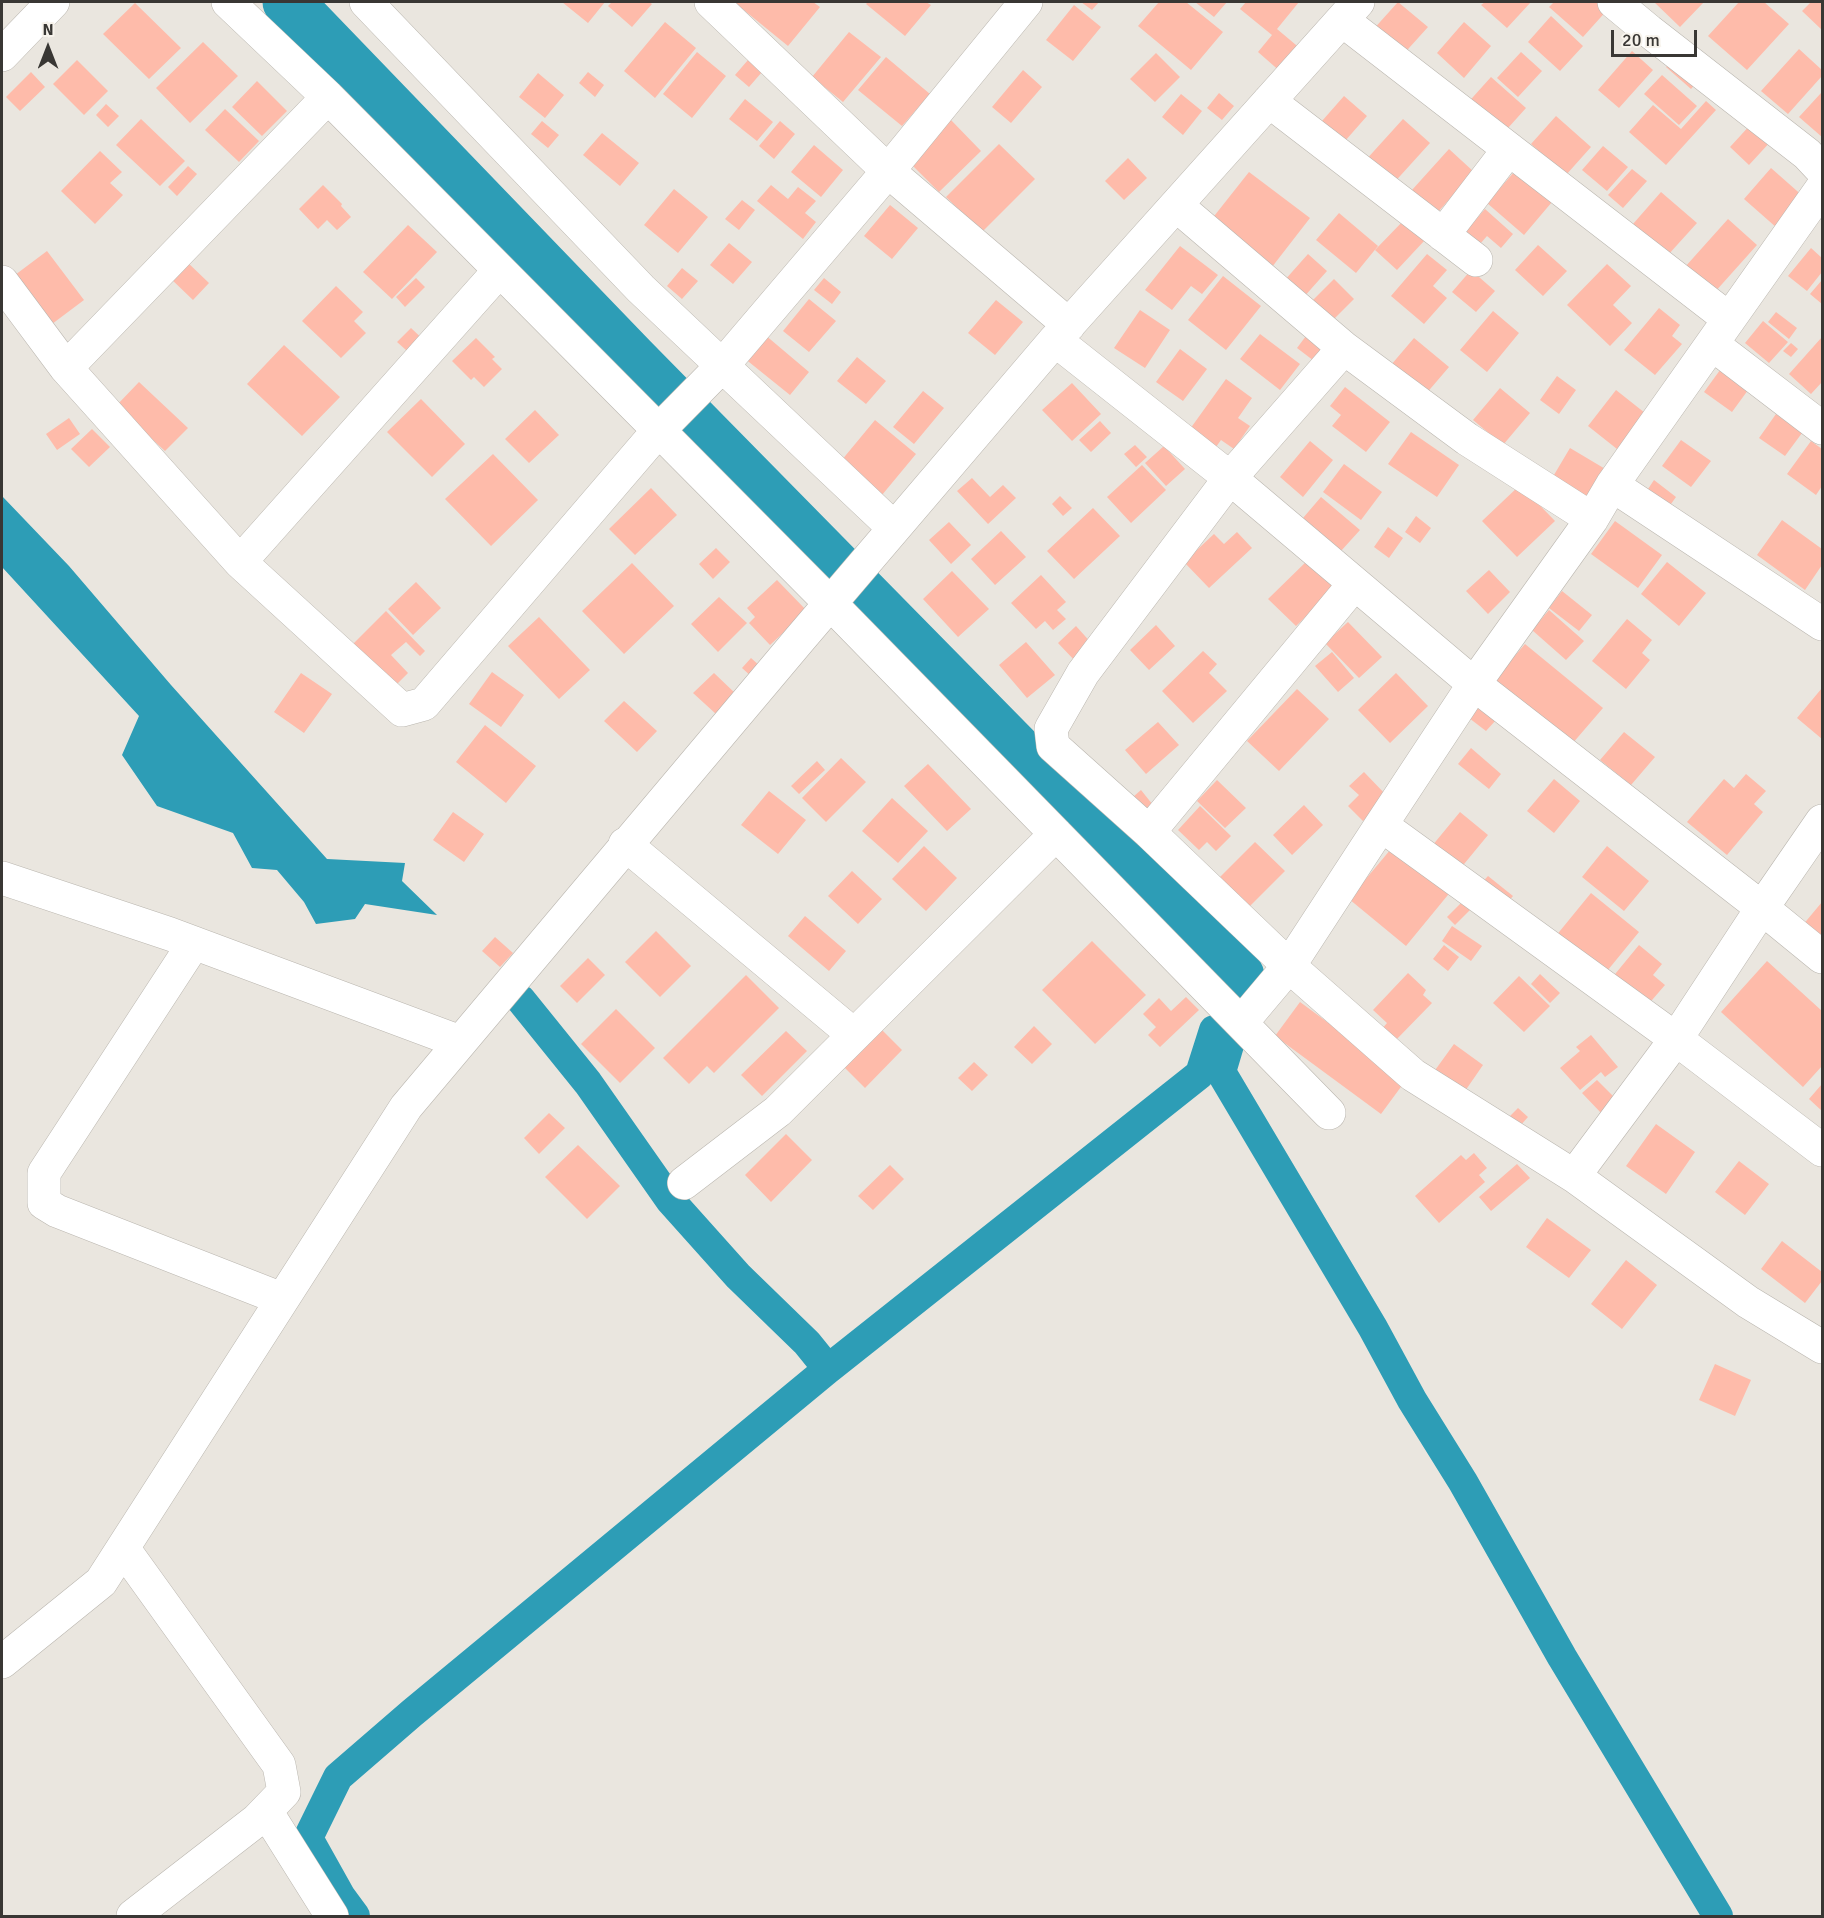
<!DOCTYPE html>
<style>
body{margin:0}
#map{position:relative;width:1824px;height:1918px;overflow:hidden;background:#eae6df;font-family:Signika,sans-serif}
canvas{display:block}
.frame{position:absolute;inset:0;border:3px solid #393734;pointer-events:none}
.north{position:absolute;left:18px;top:18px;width:60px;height:60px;-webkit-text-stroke:4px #f7f3ec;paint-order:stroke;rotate:0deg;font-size:16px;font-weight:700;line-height:24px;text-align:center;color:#393734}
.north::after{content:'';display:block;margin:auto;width:21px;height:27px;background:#393734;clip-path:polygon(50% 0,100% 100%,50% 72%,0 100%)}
.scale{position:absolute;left:1611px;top:30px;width:86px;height:27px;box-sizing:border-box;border:3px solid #393734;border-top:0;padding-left:8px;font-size:18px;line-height:21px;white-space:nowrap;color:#393734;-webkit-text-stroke:4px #f7f3ec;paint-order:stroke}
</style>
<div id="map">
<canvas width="1824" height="1918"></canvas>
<div class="frame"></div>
<div class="north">N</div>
<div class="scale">20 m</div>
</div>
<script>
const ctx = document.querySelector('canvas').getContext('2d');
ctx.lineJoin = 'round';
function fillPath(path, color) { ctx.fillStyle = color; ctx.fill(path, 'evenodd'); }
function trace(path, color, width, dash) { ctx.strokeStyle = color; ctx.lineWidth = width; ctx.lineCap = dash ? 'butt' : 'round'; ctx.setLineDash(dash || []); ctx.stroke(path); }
fillPath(new Path2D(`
 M2,496L69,566L171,685L327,859L405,863L402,881L437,915L365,904L355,919L316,924L304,902L277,870L252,868L233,833L157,806L122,755L139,716L2,567Z`), '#2d9db6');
trace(new Path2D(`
 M521,1000L588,1083L670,1200L738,1276L807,1343L828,1369L1200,1074L1214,1030L1229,1045L1221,1072L1373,1328L1412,1400L1463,1482L1562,1657L1718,1916
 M355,1916L341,1897L308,1838L338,1777L412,1713L828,1369`), '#2d9db6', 30);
trace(new Path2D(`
 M288,2L632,359L1239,976`), '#2d9db6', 51);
fillPath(new Path2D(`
 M562,2H605L588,23Z
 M612,2H649L652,4L632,27L608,6Z
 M734,2H813L820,7L788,46Z
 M868,2H926L931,5L905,36L866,4Z
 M1081,2H1099L1092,10Z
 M1159,2H1186L1223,32L1191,70L1138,26Z
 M1195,2H1227L1214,17Z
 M1246,2H1299L1277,29L1302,50L1282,73L1258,52L1272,35L1240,9Z
 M1398,2L1428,27L1400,58L1371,32Z
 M1485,2H1531L1507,28L1481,5Z
 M1554,2H1602L1609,8L1583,37L1549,7Z
 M1654,2H1704L1680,27Z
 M1739,2H1764L1789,24L1747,70L1708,36Z
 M1811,2H1822V30L1802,11Z
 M135,3L181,48L149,79L103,34Z
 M1074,5L1101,27L1073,61L1046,40Z
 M1551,16L1583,46L1560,71L1528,42Z
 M665,22L696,48L655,98L624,71Z
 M1464,22L1491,46L1464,78L1437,53Z
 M849,32L881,57L843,102L812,77Z
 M203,42L238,76L190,123L156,88Z
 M1799,49L1822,70V76L1788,114L1761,91Z
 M1632,51L1653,70L1619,108L1598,90Z
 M697,52L726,76L692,118L663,94Z
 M1521,52L1542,71L1518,97L1497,78Z
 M1156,53L1180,77L1155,102L1130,79Z
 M886,57L930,94L902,126L858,90Z
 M1674,59L1699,80L1691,89L1666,67Z
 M77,60L108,91L84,115L53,84Z
 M748,60L762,72L749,87L735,75Z
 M1023,70L1042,87L1011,123L992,107Z
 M31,72L45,87L20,111L6,97Z
 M588,72L604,85L595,97L579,83Z
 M538,73L564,95L545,118L519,97Z
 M1662,75L1697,106L1679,125L1644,94Z
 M1491,77L1526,108L1499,138L1464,107Z
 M257,81L287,111L262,136L232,107Z
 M1219,93L1234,106L1222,120L1207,108Z
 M1821,93L1822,94V137L1799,117Z
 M1181,94L1202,111L1183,135L1162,117Z
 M1344,96L1367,116L1345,141L1322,121Z
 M745,99L773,122L757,141L729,119Z
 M1706,101L1716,110L1666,165L1629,132L1653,105L1681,129Z
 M106,104L119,116L108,127L96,115Z
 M225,109L259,141L239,162L205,130Z
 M1556,116L1591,147L1566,175L1531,144Z
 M141,119L185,161L160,186L116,145Z
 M1403,119L1430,143L1391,186L1364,162Z
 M951,120L981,151L939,192L908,161Z
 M542,121L559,135L548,148L531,134Z
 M780,121L795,134L774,159L759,146Z
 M1752,123L1772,140L1749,165L1730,147Z
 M602,133L639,163L620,186L583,155Z
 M999,144L1035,179L982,232L946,197Z
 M814,145L843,170L821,197L791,172Z
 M1603,146L1628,167L1607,191L1582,170Z
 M1449,149L1474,172L1437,213L1412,190Z
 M100,151L122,172L110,183L123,195L95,224L61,191Z
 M1128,158L1147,178L1124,200L1105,181Z
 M188,166L197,174L177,196L168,187Z
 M1771,168L1805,198L1777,228L1744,199Z
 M1632,169L1647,181L1623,208L1608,195Z
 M1515,171L1552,202L1524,235L1487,203Z
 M1249,172L1310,218L1272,267L1211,220Z
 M323,185L342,204L341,206L351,217L337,230L327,220L318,229L299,209Z
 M771,185L788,199L798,187L816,201L805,213L816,222L803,239L757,201Z
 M674,189L708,217L678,253L644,225Z
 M1661,192L1697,223L1668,255L1633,224Z
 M742,200L755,210L739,230L725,219Z
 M890,205L918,228L892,259L864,236Z
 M1485,209L1513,234L1501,248L1487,236L1480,244L1466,231Z
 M1339,213L1378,246L1356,273L1316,240Z
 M1728,219L1757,245L1714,293L1685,267Z
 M1404,220L1425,240L1397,270L1375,250Z
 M408,225L437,252L392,299L363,272Z
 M729,243L752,262L733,284L710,265Z
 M1538,245L1567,271L1543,296L1515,270Z
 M1180,246L1218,275L1202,294L1191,286L1172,310L1145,290Z
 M1811,248L1822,258V272L1807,291L1788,276Z
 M47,251L84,300L52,324L15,275Z
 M1308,254L1327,271L1303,298L1284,281Z
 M1427,254L1447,270L1433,286L1447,298L1424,324L1391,296Z
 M185,260L209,283L193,300L169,277Z
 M1607,264L1631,286L1613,305L1632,323L1610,346L1567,305Z
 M682,268L698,281L682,299L667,286Z
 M1471,270L1495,291L1476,312L1452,292Z
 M1223,276L1261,306L1226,350L1188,320Z
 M416,278L425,287L405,307L396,297Z
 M824,278L841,292L832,304L814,290Z
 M1334,279L1354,299L1331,322L1311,302Z
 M1822,280V304L1810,294Z
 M336,286L363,312L354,321L366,333L341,358L302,321Z
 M809,299L836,321L809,352L783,331Z
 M996,300L1023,322L995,355L968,333Z
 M1659,308L1680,325L1672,336L1682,344L1655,375L1624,350Z
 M1140,310L1170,330L1145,368L1114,348Z
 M1493,311L1519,333L1487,372L1460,350Z
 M1776,312L1797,328L1789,339L1768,322Z
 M1763,321L1788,342L1769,363L1745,343Z
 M411,328L428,344L415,358L397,342Z
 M1309,332L1330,348L1318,364L1297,348Z
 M764,334L809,372L790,395L744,358Z
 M1260,334L1300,364L1280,390L1240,359Z
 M1822,337V382L1811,394L1789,374Z
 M476,338L495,357L492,359L502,369L484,387L474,377L471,380L452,361Z
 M1414,338L1449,367L1425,395L1391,365Z
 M1791,343L1798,349L1791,357L1783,351Z
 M284,345L340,397L302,436L247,384Z
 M1180,349L1207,369L1183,401L1156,382Z
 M857,357L886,381L866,404L837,381Z
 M1723,366L1751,386L1732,412L1704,392Z
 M1557,376L1576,390L1559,414L1540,400Z
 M1226,379L1252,398L1238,418L1250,426L1234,449L1221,440L1216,447L1190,429Z
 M139,382L188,428L165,451L116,406Z
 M1072,383L1101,414L1072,441L1042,410Z
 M1345,387L1390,422L1366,452L1332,426L1341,415L1330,406Z
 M1500,388L1530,413L1503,445L1473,420Z
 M1616,390L1645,413L1617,449L1588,426Z
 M923,391L944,408L914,444L893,427Z
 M421,399L465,444L432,477L387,432Z
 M535,410L559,435L529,463L505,439Z
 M1776,414L1802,433L1785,456L1759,438Z
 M69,418L80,434L57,450L46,434Z
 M875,420L916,454L882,495L841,461Z
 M1100,421L1111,433L1091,452L1079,440Z
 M92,429L110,447L89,467L71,449Z
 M1411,432L1459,465L1437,497L1388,464Z
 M1681,440L1711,461L1691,487L1662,466Z
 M1310,441L1333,460L1303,497L1280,477Z
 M1811,441L1822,449V486L1816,495L1787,474Z
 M1135,445L1147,457L1136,467L1124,454Z
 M1164,446L1185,469L1166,486L1145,463Z
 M1570,448L1607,470L1586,507L1548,485Z
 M493,454L538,500L491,546L445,499Z
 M1344,464L1382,492L1361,520L1323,492Z
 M1142,465L1166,490L1131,523L1107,497Z
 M972,478L990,497L1003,485L1016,498L988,524L957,491Z
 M1654,480L1676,497L1666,511L1644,495Z
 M1520,485L1555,521L1517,557L1482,521Z
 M651,488L677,515L635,555L609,529Z
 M1060,496L1072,508L1063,516L1052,504Z
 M1321,497L1360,530L1341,551L1303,518Z
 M1093,508L1120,536L1074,579L1047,551Z
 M1416,516L1431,528L1420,543L1405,532Z
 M1782,520L1822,549V565L1805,590L1757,555Z
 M1615,521L1662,555L1638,588L1591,554Z
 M949,522L971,545L951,564L929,540Z
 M1388,527L1403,538L1389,558L1374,547Z
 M1001,531L1026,557L995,585L971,559Z
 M1237,532L1252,548L1209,588L1184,562L1214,534L1224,544Z
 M716,548L730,562L713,579L699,564Z
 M1311,557L1339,585L1296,626L1268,599Z
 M1667,562L1706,593L1679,626L1641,594Z
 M632,563L674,606L624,654L582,611Z
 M1489,570L1510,592L1488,614L1466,591Z
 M952,571L989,609L958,637L923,599Z
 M1041,575L1066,602L1057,610L1066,619L1053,630L1045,621L1036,629L1011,603Z
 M777,580L807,611L770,645L749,623L755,617L747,608Z
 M416,582L441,608L413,635L388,609Z
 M1562,591L1592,615L1579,631L1549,608Z
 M719,597L747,623L718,652L691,624Z
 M1549,610L1584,641L1566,660L1532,630Z
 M386,611L425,651L420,656L406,642L391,655L408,673L393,688L352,645Z
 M539,617L590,670L559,699L508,646Z
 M1627,619L1652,640L1642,653L1650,660L1626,689L1592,661Z
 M1348,622L1382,657L1359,678L1325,643Z
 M1156,625L1175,646L1149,670L1130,650Z
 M1076,626L1094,646L1077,663L1058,643Z
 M1026,642L1055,675L1027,698L999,665Z
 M1525,644L1603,708L1572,744L1494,680Z
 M1203,651L1217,664L1209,673L1227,691L1193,723L1162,691Z
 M1332,652L1354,678L1338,692L1315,666Z
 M751,658L761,667L752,677L742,668Z
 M492,672L524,695L501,727L469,704Z
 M301,673L332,694L304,733L274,712Z
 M714,673L736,694L716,714L693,693Z
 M1396,673L1428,706L1390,743L1358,710Z
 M1822,688V739L1797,718Z
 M1297,689L1329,719L1279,771L1247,741Z
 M624,701L657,731L637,752L604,721Z
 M1479,706L1496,720L1486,731L1469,718Z
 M1158,722L1179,745L1146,774L1125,750Z
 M485,725L536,766L506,803L456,762Z
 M1624,732L1655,757L1631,785L1600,760Z
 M1471,748L1501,774L1489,789L1458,764Z
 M841,758L866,782L826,822L802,798Z
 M817,761L825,770L799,794L791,786Z
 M928,764L971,809L947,831L904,786Z
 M1364,772L1388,797L1363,821L1348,806L1359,795L1349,786Z
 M1746,774L1766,791L1754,804L1763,812L1727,855L1687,822L1724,779L1734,788Z
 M1554,779L1580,801L1554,833L1527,811Z
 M1217,780L1246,808L1225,828L1197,801Z
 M1141,790L1153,805L1139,817L1126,803Z
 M769,791L806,820L778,854L741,825Z
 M892,798L928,831L898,863L862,831Z
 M1304,805L1323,825L1292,855L1273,835Z
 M1200,806L1231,836L1216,851L1207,842L1199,850L1178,830Z
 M453,812L484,834L464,862L433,840Z
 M1460,812L1488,835L1455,875L1427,852Z
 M1255,842L1285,871L1245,911L1215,882Z
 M1396,843L1452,890L1406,946L1349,899Z
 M924,846L957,878L926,911L892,879Z
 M1607,846L1649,881L1624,911L1582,877Z
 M852,871L882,899L858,924L828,896Z
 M1488,876L1513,896L1502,909L1477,888Z
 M1591,893L1639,932L1603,976L1555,937Z
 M1466,898L1474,906L1455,925L1447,917Z
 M1822,902V943L1802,926Z
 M805,916L846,951L829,971L788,936Z
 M1452,926L1482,946L1471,961L1442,941Z
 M656,931L691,966L660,997L625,962Z
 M495,937L513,953L500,967L482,951Z
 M1092,941L1146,995L1095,1044L1042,990Z
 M1444,945L1459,957L1448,971L1433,959Z
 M1639,945L1662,964L1653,975L1665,985L1646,1007L1611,979Z
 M588,958L605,975L577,1003L560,986Z
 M1767,961L1822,1011V1066L1803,1087L1721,1012Z
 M1408,973L1426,990L1423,995L1432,1003L1394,1042L1381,1030L1387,1023L1373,1010Z
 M1540,974L1560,993L1550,1003L1531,984Z
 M746,975L779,1008L714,1073L707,1066L689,1084L663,1058Z
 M1519,976L1550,1006L1524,1032L1493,1003Z
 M1186,997L1199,1010L1160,1047L1148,1035L1156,1027L1143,1014L1159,998L1171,1011Z
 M1300,1002L1406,1080L1381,1114L1275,1036Z
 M616,1009L655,1048L620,1083L581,1044Z
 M875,1023L902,1050L865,1088L838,1061Z
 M1034,1026L1052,1044L1032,1064L1014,1047Z
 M786,1031L807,1051L762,1096L741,1075Z
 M1591,1035L1618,1067L1605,1077L1601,1072L1580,1090L1560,1068L1580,1051L1576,1047Z
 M1454,1044L1483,1065L1463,1094L1433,1073Z
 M974,1062L988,1075L972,1091L958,1078Z
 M1597,1080L1617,1100L1602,1114L1582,1093Z
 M1822,1084V1111L1809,1099Z
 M1518,1108L1528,1117L1519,1127L1509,1117Z
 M549,1113L565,1128L539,1154L524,1138Z
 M1656,1124L1695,1152L1666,1194L1626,1166Z
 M786,1134L812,1160L771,1202L745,1175Z
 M578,1145L620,1186L587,1219L545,1177Z
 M1474,1153L1487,1168L1479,1175L1485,1182L1439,1223L1415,1196L1461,1155L1466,1160Z
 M1739,1161L1769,1184L1745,1215L1715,1192Z
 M1517,1164L1530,1178L1491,1211L1479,1197Z
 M890,1165L904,1179L873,1210L858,1196Z
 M1547,1218L1591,1250L1569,1278L1526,1247Z
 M1782,1241L1822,1272V1281L1805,1303L1761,1269Z
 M1626,1260L1657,1285L1622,1329L1591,1304Z
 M1715,1364L1751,1380L1735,1416L1699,1400Z`), '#febbaa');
const minor = new Path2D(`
 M228,2L328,97L830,603L1329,1113
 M366,2L641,289L894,528
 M711,2L888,171L1069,325
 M1614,2L1649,31L1807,154L1822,170
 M1342,20L1729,319
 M2,55L53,2
 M1269,101L1476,260
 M1176,205L1344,348
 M1443,235L1509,149
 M499,271L240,562L402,710L424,704L658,431L722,366L888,171L1026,2
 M2,282L66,368
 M1055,340L1230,478L1083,673L1051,729L1053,746L1149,832L1289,966L1381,825
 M1712,344L1822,428
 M1612,485L1822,624
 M1592,519L1467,439L1344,348L1230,478L1474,684L1762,908L1676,1039L1381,825L1474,684L1592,519L1612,485L1822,188
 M240,562L66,368L328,97
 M1822,821L1762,908L1822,957
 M1149,832L1351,588L1357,586
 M625,844L854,1035
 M2,878L170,934L460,1042
 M194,943L44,1173V1203L57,1211L282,1299
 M1241,1023L1289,966L1413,1075L1574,1176L1748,1302L1822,1347
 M1574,1176L1676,1039L1822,1150
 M684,1183L778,1111L1056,834
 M123,1548L279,1765L284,1792L257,1820L133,1916
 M2,1662L101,1582L406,1107L799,640L1055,340L1358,2
 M266,1811L332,1916`);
trace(minor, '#bab6af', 34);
trace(minor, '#fff', 33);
</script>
